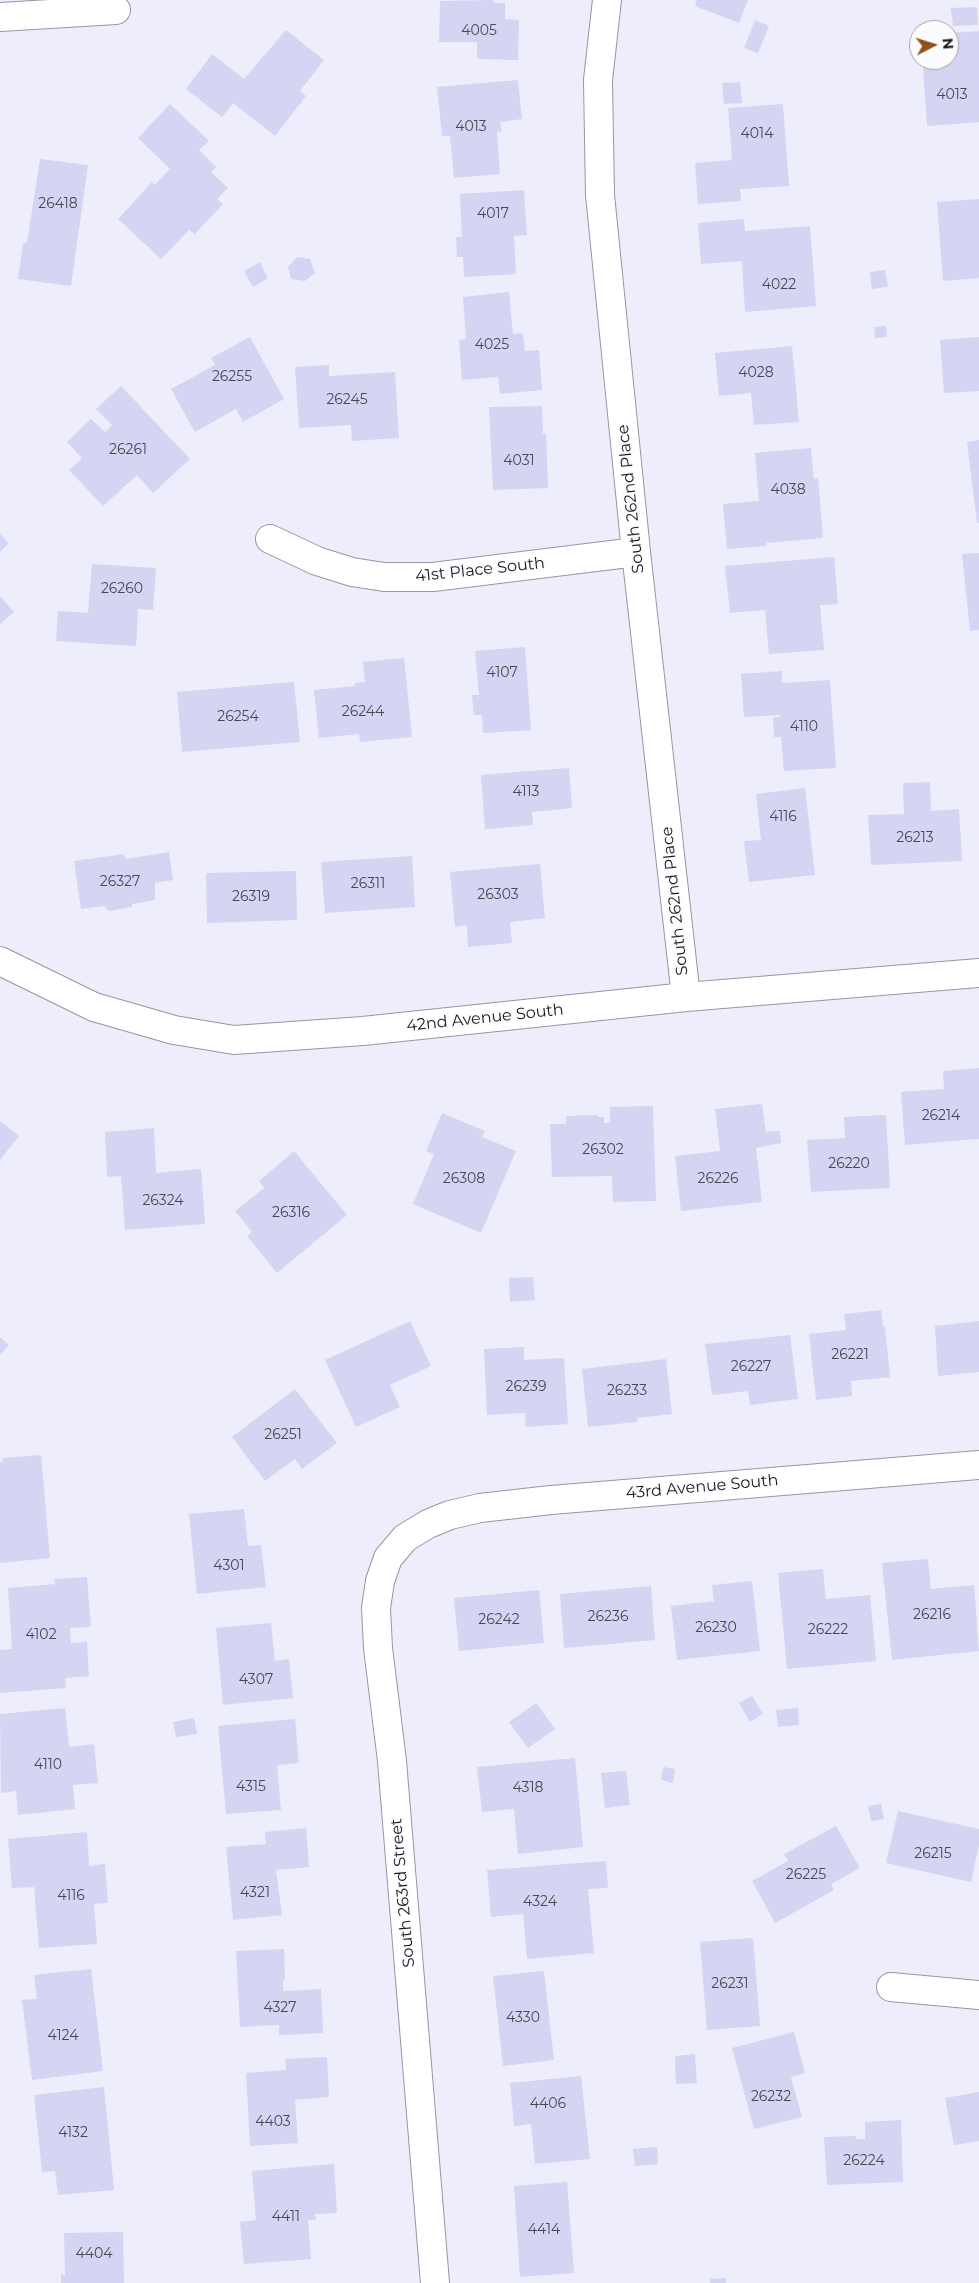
<!DOCTYPE html>
<style>
body{margin:0}
#map{position:relative;width:979px;height:2283px;overflow:hidden;background:#ededfc;font-family:Montserrat,sans-serif}
canvas{display:block}
.north{position:absolute;left:909px;top:20px;width:50px;height:50px;box-sizing:border-box;background:#fcfcff;border:1px solid #a1a1a5;border-radius:50%;rotate:85deg;font-size:14px;font-weight:700;line-height:20px;text-align:center;color:#19191e}
.north::after{content:'';display:block;margin:auto;width:18px;height:22px;background:#905118;clip-path:polygon(50% 0,100% 100%,50% 72%,0 100%)}
</style>
<div id="map">
<canvas width="979" height="2283"></canvas>
<div class="north">N</div>
</div>
<script>
const ctx = document.querySelector('canvas').getContext('2d');
ctx.lineJoin = 'round';
function fillPath(path, color) { ctx.fillStyle = color; ctx.fill(path, 'evenodd'); }
function trace(path, color, width, dash) { ctx.strokeStyle = color; ctx.lineWidth = width; ctx.lineCap = dash ? 'butt' : 'round'; ctx.setLineDash(dash || []); ctx.stroke(path); }
function drawText(font, color, halo, rows, align = 'center') {
  ctx.font = font + ' Montserrat,sans-serif'; ctx.lineWidth = 4.5; ctx.setLineDash([]); ctx.textBaseline = 'middle'; ctx.strokeStyle = halo; ctx.fillStyle = color; for (const [text, x, y, turn = 0] of rows) {
    ctx.save(); ctx.translate(x, y); ctx.rotate((+turn || 0) * Math.PI / 180); ctx.textAlign = isNaN(turn) ? turn : align; if (halo) ctx.strokeText(text, 0, 0); ctx.fillText(text, 0, 0); ctx.restore();
  }
}
fillPath(new Path2D(`
 M494,0V3H505V19L519,20L518,60L477,59V42H439L440,1Z
 M697,0H748L739,23L695,6Z
 M977,7L978,25L953,26L951,8Z
 M755,20L769,26L758,53L744,48Z
 M286,30L324,60L300,91L306,96L275,136L233,103L222,117L186,89L212,54L244,79Z
 M979,31V122L927,126L923,68L944,67V60H949V33Z
 M518,80L522,119L500,122L502,132H497L500,174L454,178L450,136H442L437,87Z
 M740,82L742,103L724,104L722,83Z
 M170,104L209,141L199,150L216,167L211,172L228,188L217,199L223,204L195,234L189,230L161,259L118,219L152,182L155,185L170,169L138,138Z
 M783,104L789,186L740,189L741,201L698,204L695,163L732,160L728,108Z
 M40,159L88,165L71,286L18,279L23,243H27Z
 M524,190L527,235L514,236L516,274L464,277L463,257H457L456,237H462L460,194Z
 M979,199V278L943,281L937,202Z
 M744,219L745,231L810,226L816,306L745,312L742,261L701,264L698,223Z
 M297,257L310,259L315,273L305,281L291,279L288,267Z
 M260,262L268,278L253,287L244,271Z
 M885,270L888,287L872,289L870,272Z
 M509,292L513,334L523,333L525,351L539,350L542,390L500,394L498,377L462,380L459,340L466,339L463,297Z
 M886,326L887,337L875,338L874,327Z
 M250,337L284,399L243,422L236,409L195,432L171,389L215,365L211,358Z
 M979,337V391L944,393L940,340Z
 M792,346L799,422L754,425L751,393L719,396L715,353Z
 M329,365V376L395,372L399,438L352,441L351,425L299,428L295,367Z
 M121,386L190,459L153,493L137,475L103,506L69,470L82,458L67,442L91,419L105,432L112,425L96,409Z
 M542,406L543,434L546,433L548,488L493,490L489,407Z
 M979,440V523H977L967,442Z
 M811,448L814,479L818,478L823,538L766,543L767,546L727,549L723,504L759,501L755,453Z
 M0,534L9,543L0,552Z
 M979,553V630L970,631L962,554Z
 M834,557L838,604L820,605L824,650L769,654L765,610L730,613L725,566Z
 M92,564L156,568L153,610L138,609L136,646L56,641L58,611L88,613Z
 M0,596L14,612L0,624Z
 M525,647L531,730L483,733L482,715H474L472,695H479L475,651Z
 M404,658L412,737L360,742L359,734L319,738L314,690L355,686V683L365,682L363,662Z
 M782,671V683L830,680L836,768L784,771L781,737H774L773,718L780,717V715L744,717L741,674Z
 M294,682L300,742L182,752L177,692Z
 M569,768L572,808L532,812L533,825L485,829L481,775Z
 M930,782L931,811L959,809L962,861L871,865L868,815L904,814L903,783Z
 M805,788L815,875L749,882L744,841L761,840L756,794Z
 M169,852L173,880L155,883V900L132,904V907L109,911L104,906L81,909L74,861L124,854L126,859Z
 M412,856L415,907L325,913L321,862Z
 M540,864L545,918L510,922L512,943L468,947L467,925L455,927L450,872Z
 M296,871L297,920L207,923L206,873Z
 M979,1068V1139L905,1145L901,1092L944,1089L943,1071Z
 M762,1104L766,1132L780,1131L781,1143L756,1148L762,1202L681,1211L675,1156L720,1151L715,1109Z
 M653,1106L656,1201L613,1202L612,1176L552,1177L550,1124H566V1116L597,1115L598,1117H604V1123H610V1107Z
 M442,1113L485,1131L482,1137L516,1151L481,1233L413,1204L434,1154L426,1151Z
 M886,1115L890,1188L811,1192L807,1140L845,1138L844,1117Z
 M0,1121L19,1136L0,1160Z
 M154,1128L156,1173L201,1169L205,1224L125,1230L121,1176L107,1177L105,1132Z
 M294,1151L347,1215L277,1273L247,1236L252,1232L235,1211L264,1188L259,1181Z
 M533,1277L535,1300L510,1302L509,1278Z
 M881,1310L883,1327H885L890,1377L851,1381L852,1396L816,1400L809,1334L846,1330L844,1314Z
 M410,1321L431,1366L390,1385L400,1407L356,1427L325,1360Z
 M979,1321V1372L938,1376L935,1326Z
 M790,1335L798,1399L750,1405L748,1391L712,1395L705,1344Z
 M0,1337L9,1345L0,1355Z
 M524,1347V1360L564,1358L568,1424L526,1427L525,1413L487,1415L484,1349Z
 M666,1359L672,1414L637,1418V1422L588,1427L582,1369Z
 M295,1389L337,1443L302,1469L295,1459L265,1481L232,1437Z
 M41,1455L50,1558L0,1563V1462H3V1458Z
 M244,1509L248,1546L261,1545L266,1587L197,1594L189,1514Z
 M928,1559L931,1589L974,1585L979,1651L892,1660L882,1563Z
 M823,1569L826,1599L870,1595L876,1661L787,1669L778,1573Z
 M87,1577L91,1627L70,1628L71,1643L87,1642L89,1676L65,1678L66,1688L0,1693V1650L12,1649L8,1588L55,1584L54,1579Z
 M752,1581L760,1651L677,1660L671,1606L714,1601L712,1585Z
 M651,1586L655,1640L564,1648L560,1594Z
 M539,1590L544,1643L459,1651L454,1598Z
 M271,1623L275,1661L289,1659L293,1698L223,1705L216,1628Z
 M752,1696L763,1714L750,1722L739,1703Z
 M536,1703L555,1729L528,1748L509,1722Z
 M65,1708L69,1747L94,1744L98,1783L73,1785L75,1809L18,1815L16,1791L1,1793L0,1714Z
 M798,1708L799,1725L778,1727L776,1710Z
 M194,1718L197,1734L176,1737L173,1722Z
 M295,1719L299,1763L277,1765L281,1810L226,1814L218,1726Z
 M575,1758L583,1847L518,1854L514,1809L482,1812L477,1767Z
 M663,1767L675,1769L673,1783L661,1780Z
 M626,1771L630,1805L605,1808L601,1773Z
 M881,1804L884,1819L871,1821L868,1806Z
 M898,1811L979,1829V1845L971,1882L886,1863Z
 M836,1826L860,1868L831,1884L834,1890L775,1923L752,1881L788,1861L784,1854Z
 M306,1828L309,1867L276,1870L282,1915L233,1920L226,1847L266,1844L265,1832Z
 M87,1832L89,1866L105,1864L108,1903L94,1904L97,1944L39,1948L34,1887L12,1888L8,1839Z
 M606,1861L608,1888L588,1889L594,1953L527,1959L523,1914L491,1917L487,1870Z
 M753,1938L760,2026L707,2030L700,1942Z
 M284,1949L285,1979L283,1980V1991L321,1989L323,2033L279,2035V2025L240,2027L236,1951Z
 M91,1969L103,2071L32,2080L22,2000L37,1999L34,1975Z
 M544,1971L554,2060L503,2066L493,1976Z
 M794,2032L805,2073L791,2077L802,2117L754,2129L732,2048Z
 M695,2054L697,2083L676,2084L675,2056Z
 M327,2057L329,2097L295,2100L298,2143L250,2146L246,2073L286,2070L285,2059Z
 M581,2076L590,2159L535,2164L531,2124L514,2126L510,2083Z
 M104,2087L114,2190L58,2195L55,2171L42,2172L34,2095Z
 M979,2092V2141L954,2145L945,2098Z
 M901,2120L903,2182L827,2185L824,2137L856,2136V2139H865V2122Z
 M657,2147L658,2164L635,2166L633,2149Z
 M334,2164L337,2213L315,2214L316,2220H308L311,2259L244,2264L240,2222L256,2220L252,2171Z
 M567,2182L574,2273L520,2277L514,2186Z
 M123,2232L124,2283H61V2274L65,2275L64,2233Z
 M726,2278V2283H710V2279Z`), '#d5d4f3');
const street = new Path2D(`
 M607,0L598,80L600,195L636,552L686,997
 M0,17L116,10
 M270,539L317,561L352,572L384,577H433L636,552
 M0,961L94,1007L174,1030L234,1040L363,1031L686,997L979,973
 M891,1987L979,1995
 M435,2283L392,1761L378,1648L376,1608L380,1581L388,1558L405,1538L428,1524L450,1515L480,1508L551,1500L979,1465`);
trace(street, '#9696a4', 30);
trace(street, '#fff', 28);
drawText('14px', '#484853', null, [
 ["4005",479,31],
 ["4013",952,95],
 ["4013",471,127],
 ["4014",757,134],
 ["26418",58,204],
 ["4017",493,214],
 ["4022",779,285],
 ["4025",492,345],
 ["4028",756,373],
 ["26255",232,377],
 ["26245",347,400],
 ["26261",128,450],
 ["4031",519,461],
 ["4038",788,490],
 ["26260",122,589],
 ["4107",502,673],
 ["26244",363,712],
 ["26254",238,717],
 ["4110",804,727],
 ["4113",526,792],
 ["4116",783,817],
 ["26213",915,838],
 ["26327",120,882],
 ["26311",368,884],
 ["26303",498,895],
 ["26319",251,897],
 ["26214",941,1116],
 ["26302",603,1150],
 ["26220",849,1164],
 ["26308",464,1179],
 ["26226",718,1179],
 ["26324",163,1201],
 ["26316",291,1213],
 ["26221",850,1355],
 ["26227",751,1367],
 ["26239",526,1387],
 ["26233",627,1391],
 ["26251",283,1435],
 ["4301",229,1566],
 ["26216",932,1615],
 ["26236",608,1617],
 ["26242",499,1620],
 ["26230",716,1628],
 ["26222",828,1630],
 ["4102",41,1635],
 ["4307",256,1680],
 ["4110",48,1765],
 ["4315",251,1787],
 ["4318",528,1788],
 ["26215",933,1854],
 ["26225",806,1875],
 ["4321",255,1893],
 ["4116",71,1896],
 ["4324",540,1902],
 ["26231",730,1984],
 ["4327",280,2008],
 ["4330",523,2018],
 ["4124",63,2036],
 ["26232",771,2097],
 ["4406",548,2104],
 ["4403",273,2122],
 ["4132",73,2133],
 ["26224",864,2161],
 ["4411",286,2217],
 ["4414",544,2230],
 ["4404",94,2254]
]);
drawText('16px', '#19191e', '#fcfcff', [
 ["South 262nd Place",631,499,-96],
 ["41st Place South",480,570,-6],
 ["South 262nd Place",675,901,-96],
 ["42nd Avenue South",485,1018,-6],
 ["43rd Avenue South",702,1487,-5],
 ["South 263rd Street",403,1893,-95]
]);
</script>
